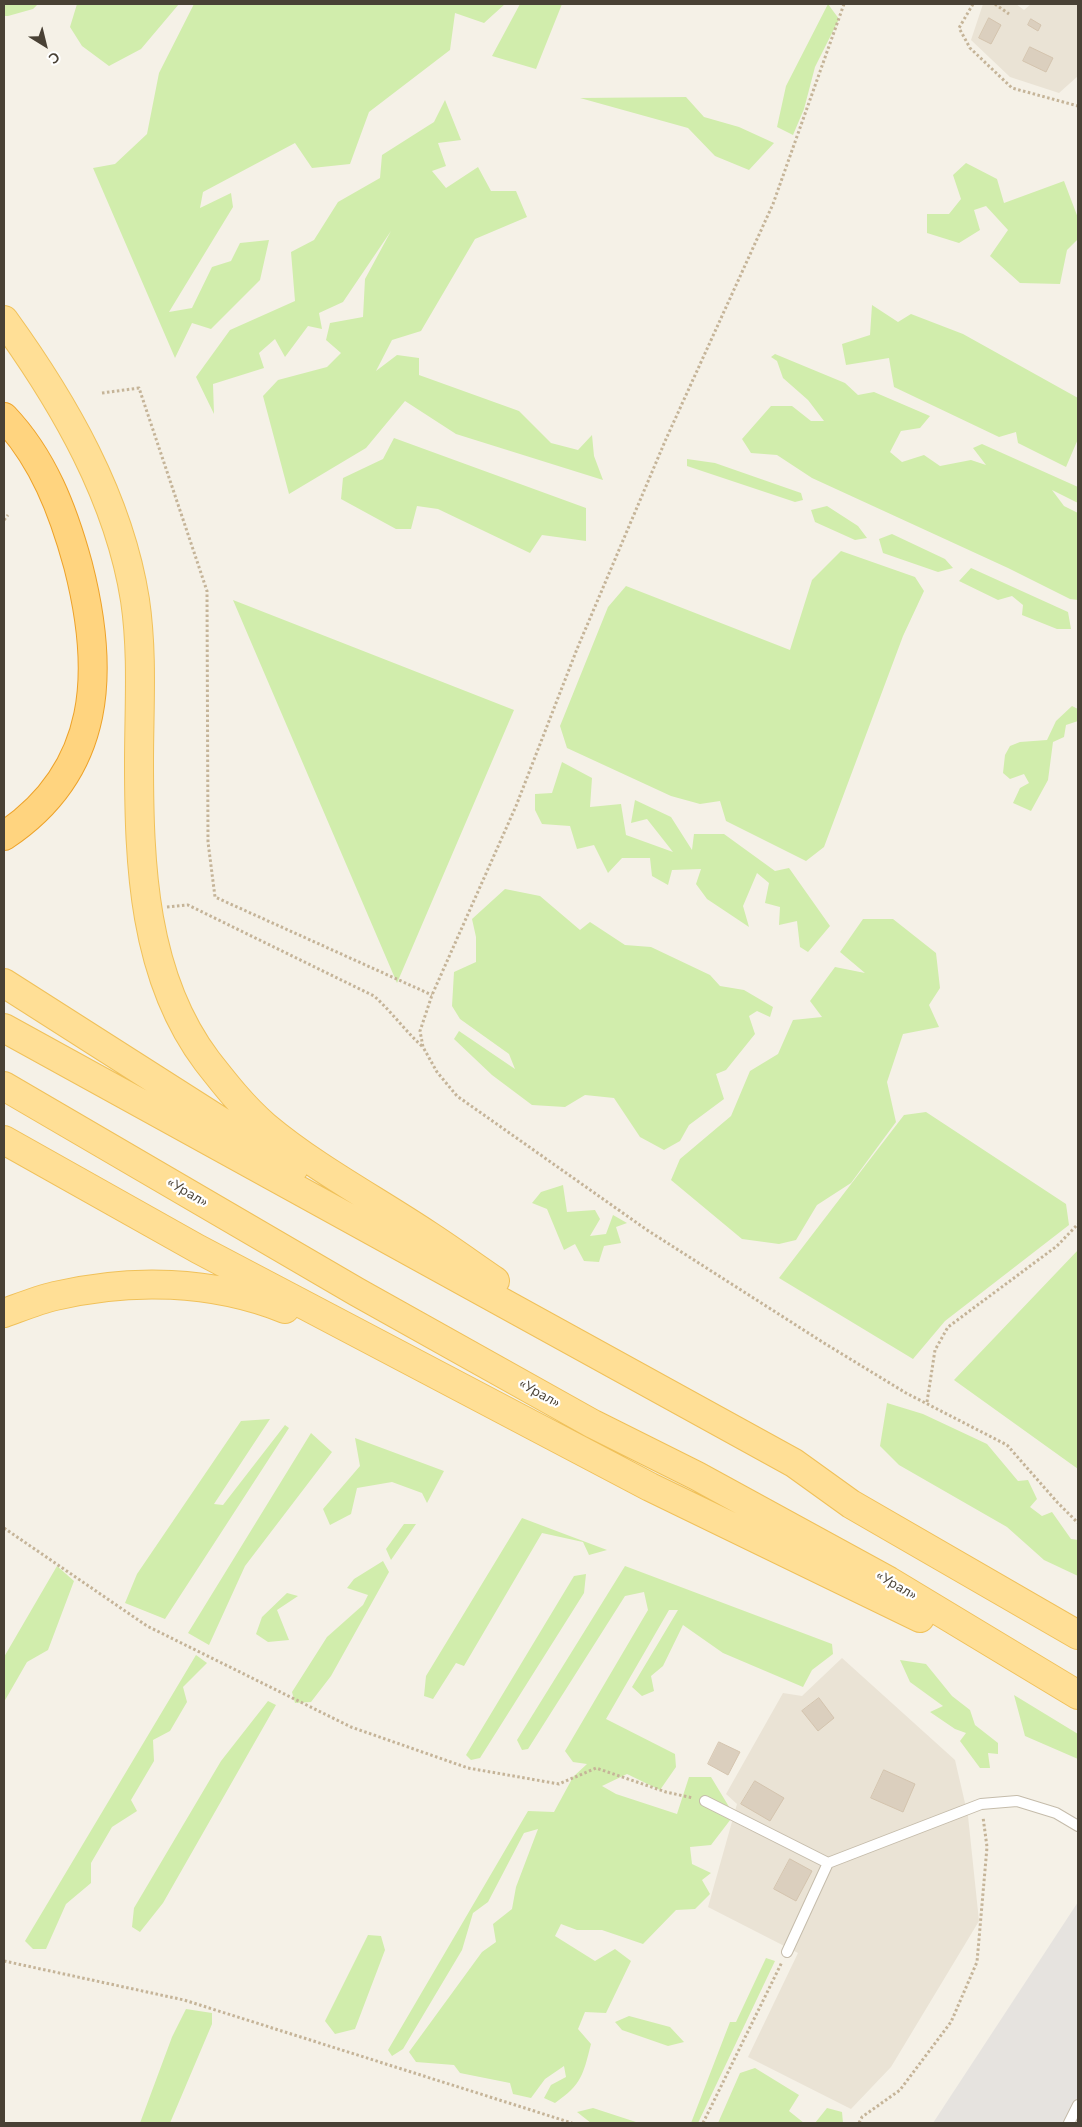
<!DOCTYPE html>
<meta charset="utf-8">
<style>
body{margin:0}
#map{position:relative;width:1082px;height:2127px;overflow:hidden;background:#f5f1e7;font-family:"Nunito Sans",sans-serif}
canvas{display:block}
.frame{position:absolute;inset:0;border:5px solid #494135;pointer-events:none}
.north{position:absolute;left:20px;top:20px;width:50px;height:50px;-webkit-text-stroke:4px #fff;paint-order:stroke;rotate:144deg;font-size:14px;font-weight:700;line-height:20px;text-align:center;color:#494135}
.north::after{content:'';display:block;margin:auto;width:18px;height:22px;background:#494135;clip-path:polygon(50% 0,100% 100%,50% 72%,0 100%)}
</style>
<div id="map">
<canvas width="1082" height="2127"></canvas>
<div class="frame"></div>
<div class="north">С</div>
</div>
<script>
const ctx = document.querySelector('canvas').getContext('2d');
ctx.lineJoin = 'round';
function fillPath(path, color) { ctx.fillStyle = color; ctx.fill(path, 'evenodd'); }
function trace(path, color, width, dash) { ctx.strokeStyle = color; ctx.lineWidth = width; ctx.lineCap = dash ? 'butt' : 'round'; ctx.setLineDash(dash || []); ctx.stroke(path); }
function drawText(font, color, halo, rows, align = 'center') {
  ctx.font = font + ' "Nunito Sans",sans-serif'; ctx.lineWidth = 4.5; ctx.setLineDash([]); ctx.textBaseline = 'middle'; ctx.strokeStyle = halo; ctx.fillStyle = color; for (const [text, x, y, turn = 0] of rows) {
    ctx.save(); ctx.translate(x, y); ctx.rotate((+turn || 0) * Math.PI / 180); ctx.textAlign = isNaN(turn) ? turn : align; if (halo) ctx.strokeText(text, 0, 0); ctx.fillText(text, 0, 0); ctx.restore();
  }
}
fillPath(new Path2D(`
 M983,4H1016L1024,10L1031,4H1078V76L1059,93L1010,77L971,40Z
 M842,1658L955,1760L968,1816L979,1921L891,2067L851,2109L748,2057L798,1953L708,1907L737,1804L726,1794L783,1693L802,1696Z`), '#eae3d5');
fillPath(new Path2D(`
 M4,4H38L33,9L8,16H4Z
 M77,4H179L141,49L109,66L82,46L70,27Z
 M194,4H505L484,23L455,13L450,50L369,112L350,164L312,168L295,143L203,192L200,208L231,193L233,207L169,312L192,308L212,267L231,261L240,243L269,240L260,280L211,329L192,323L175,358L93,168L115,164L147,134L159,73Z
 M520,4H562L536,69L492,56Z
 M828,4L839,19L815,67L804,109L793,135L777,127L786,86Z
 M686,97L704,117L739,127L774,143L749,170L715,156L688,128L580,98Z
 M445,100L461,140L438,143L446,166L432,171L446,188L478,167L491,191H516L527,217L475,239L421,331L392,340L376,371L397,355L419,358V375L519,411L551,443L578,450L592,435L594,456L603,480L456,434L405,401L366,448L289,494L263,396L278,380L327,367L341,353L326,340L330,323L363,317L365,279L391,231L343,302L319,313L322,329L308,326L285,357L275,339L259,353L264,368L213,384L214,414L196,377L230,330L295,301L291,252L314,240L338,202L380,178L382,155L434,122Z
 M966,163L997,179L1004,203L1064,181L1078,218V239L1067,250L1060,284L1020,283L990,256L1008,230L986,206L974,210L980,230L959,243L927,233V214H949L961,199L953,175Z
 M872,305L898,322L911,314L963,334L1078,398V439L1066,467L1018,443L1016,432L999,437L894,387L889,358L846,365L842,344L870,335Z
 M775,354L845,383L858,395L874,392L930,416L920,428L901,431L890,452L902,462L924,455L940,466L971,460L986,465L973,448L982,444L1078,487V503L1052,490L1064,506L1078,513V600L1070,599L1008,568L812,478L777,455L751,453L742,439L771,406H792L811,421H824L808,400L783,378L777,361L771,357Z
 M394,438L586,508V541L542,535L530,553L438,509L417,506L411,529H396L341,499L343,478L383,459Z
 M687,459L715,463L801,493L803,500L795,502L687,466Z
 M827,506L858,526L867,538L855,540L815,522L811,510Z
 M892,534L945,559L953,568L938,572L883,553L879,539Z
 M841,551L915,577L924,591L903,636L824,847L806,861L726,821L720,801L700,804L671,796L567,748L560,726L608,607L626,586L790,650L812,580Z
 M971,568L1068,612L1071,629H1057L1022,615L1023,605L1012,596L998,600L959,581Z
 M233,600L514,710L397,983Z
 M1072,706L1078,709V721L1066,725L1064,737L1053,742L1048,780L1031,811L1013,803L1020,788L1029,783L1024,774L1010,779L1003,773L1005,755L1010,746L1020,742L1047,740L1056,721Z
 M562,762L592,778L590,807L621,804L626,835L673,852L647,819L631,823L635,800L671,817L692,850L694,834H724L775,871L789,868L830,926L808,952L800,947L797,921L779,925L780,907L765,903L769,883L757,873L743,906L749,927L707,899L696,884L701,869L672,870L668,885L652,876L650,858H622L608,873L594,845L577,849L570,826L542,824L535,810V794L552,793Z
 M505,889L540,896L580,930L590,922L625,945L651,947L710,975L720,986L744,990L773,1007L770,1017L757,1011L749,1016L755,1034L726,1070L716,1074L724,1099L689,1125L680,1141L664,1150L640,1137L614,1098L585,1095L565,1107L532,1105L492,1075L454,1039L459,1031L515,1069L509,1054L460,1019L452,1006L454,972L476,962V937L472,919Z
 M863,919H893L936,953L940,988L929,1005L939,1027L903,1034L887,1082L896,1122L851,1183L817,1205L796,1240L779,1244L742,1239L671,1180L680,1159L731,1116L750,1071L778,1054L793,1020L822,1017L810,1001L835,967L865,973L840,952Z
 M926,1112L1066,1204L1069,1225L945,1321L913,1359L779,1278L904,1115Z
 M563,1185L567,1212L595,1210L600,1219L590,1236L606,1234L613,1215L627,1223L616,1227L621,1243L604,1246L599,1262L584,1261L575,1244L564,1250L547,1209L532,1203L541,1192Z
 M1078,1250V1469L954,1380Z
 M887,1403L923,1414L987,1444L1018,1481L1028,1480L1037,1499L1030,1507L1042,1516L1052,1512L1071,1539L1078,1540V1576L1044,1560L1007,1527L899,1465L880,1446Z
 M270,1419L214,1504L223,1505L285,1425L289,1428L165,1619L125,1603L137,1574L241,1421Z
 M311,1433L332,1452L245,1566L209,1645L188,1633Z
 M355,1438L444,1471L427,1503L422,1493L392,1482L357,1488L351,1514L330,1525L323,1509L360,1466Z
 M522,1518L607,1550L589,1555L583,1542L542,1533L464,1666L456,1663L433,1699L424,1696L426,1676Z
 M404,1524H416L391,1560L386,1549Z
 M383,1561L389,1572L331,1676L311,1702L295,1703L292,1692L327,1637L363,1605L368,1595L347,1588L354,1579Z
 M57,1566L74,1581L48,1650L27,1662L4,1702V1657Z
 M625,1566L832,1644L833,1654L812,1670L803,1687L723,1653L683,1625L663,1666L651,1676L654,1691L642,1696L632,1687L678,1610H669L606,1719L675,1754L676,1767L660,1790L627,1774L602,1786L616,1794L677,1814L689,1777H711L734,1815L711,1845L690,1847L692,1864L711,1873L702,1880L710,1894L695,1909L676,1910L643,1944L602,1930H577L561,1924L555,1936L595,1961L615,1949L631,1961L606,2013L585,2012L578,2029L591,2044C583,2075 582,2084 555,2103L544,2098L551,2085L566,2077L564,2066L545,2079L531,2098L513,2094L510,2083L460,2073L454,2065L416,2062L409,2052L482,1952L496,1942L493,1924L512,1909L516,1887L538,1829L524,1833L488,1902L473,1913L462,1950L403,2049L392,2056L388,2050L528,1811L554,1812L573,1777L587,1764L573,1762L565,1751L648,1610L644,1592L625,1596L528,1749L522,1750L517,1740Z
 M586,1574L584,1593L480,1758L471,1760L466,1755L574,1576Z
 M287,1593L298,1596L277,1610L289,1640L268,1642L256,1634L262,1617Z
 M196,1655L207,1663L183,1687L187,1702L170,1731L153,1740L154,1761L131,1800L137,1811L112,1827L91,1863V1883L66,1904L46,1949H33L25,1941Z
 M900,1660L926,1664L952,1696L970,1710L975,1725L998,1743V1754L988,1753L990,1768H980L960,1741L966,1733L955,1729L930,1712L943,1706L910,1682Z
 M1014,1695L1078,1734V1759L1025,1736Z
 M268,1701L276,1705L163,1903L140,1932L132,1927L134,1908L221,1761Z
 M368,1935L381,1936L385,1950L355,2029L335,2034L325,2021Z
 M766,1958L775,1961L698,2123H691L730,2022H736Z
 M186,2009L212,2013V2024L170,2123H140L172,2037Z
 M629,2016L670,2027L684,2042L668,2046L622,2030L615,2022Z
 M755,2068L799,2095L789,2111L804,2123H718L740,2073Z
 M593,2108L639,2123H591L577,2112Z
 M827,2108L842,2112L843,2123H815Z`), '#d1edac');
fillPath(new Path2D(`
 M1078,1902V2123H933Z`), '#e6e3df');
const building = new Path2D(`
 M989,18L1001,25L991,44L979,38Z
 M1031,19L1041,25L1038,31L1028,25Z
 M1030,47L1053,58L1046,72L1023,61Z
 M819,1698L834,1718L818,1731L802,1711Z
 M719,1742L740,1752L728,1775L708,1764Z
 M884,1770L915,1784L903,1812L871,1798Z
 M755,1781L784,1798L770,1821L741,1804Z
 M790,1859L812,1871L796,1901L774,1889Z`);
fillPath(building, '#dbcfbe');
trace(building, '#d4c4ae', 1);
const service = new Path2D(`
 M705,1801L828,1863
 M787,1952L828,1863L981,1804L1017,1801L1056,1813L1078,1826
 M1069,2123L1078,2105`);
const primary = new Path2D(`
 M4,320C64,403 119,498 135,600C143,654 139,708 139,762C139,864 143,976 207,1061C225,1084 243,1107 265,1126C315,1168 374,1199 428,1235C451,1250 473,1266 495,1281
 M4,983L294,1168
 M4,1028L794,1463L851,1504L1078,1635
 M4,1086L357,1292L593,1424L697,1476L889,1581L1078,1695
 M4,1140L198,1249L650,1487L920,1618
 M4,1313C21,1307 38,1300 55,1296C131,1278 212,1280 285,1309`);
const trunk = new Path2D(`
 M4,417C43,458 63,510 78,565C105,670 103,770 4,836`);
trace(service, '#c5bcab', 12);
trace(primary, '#f0c15a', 30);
trace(trunk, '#eda229', 30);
trace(new Path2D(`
 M844,4L773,204L666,439L577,649L516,806L432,995L420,1031L423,1047L437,1072L457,1096L647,1230L824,1343L906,1393L1007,1445L1057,1502L1078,1523
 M973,4L959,28L970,48L1012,88L1078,106
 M995,4L1009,14
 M102,393L139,388L207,591L208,842L215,897L432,995
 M4,520L8,515
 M167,907L188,905L374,996C392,1012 405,1031 423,1047
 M927,1402L935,1350L948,1327L1057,1246L1078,1224
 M4,1528L147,1626L351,1727L468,1768L559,1784L596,1768L666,1792L693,1798
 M4,1961L184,2000L572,2123
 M703,2123L782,1962
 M859,2123L862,2117L900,2090L951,2022L977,1962L987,1847L983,1817`), '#c5b498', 3, [2.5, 2.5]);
trace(service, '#fff', 10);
trace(primary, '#ffdf96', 28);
trace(trunk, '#ffd47f', 28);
drawText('14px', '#494135', '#fff', [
 ["«Урал»",187,1193,30],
 ["«Урал»",539,1394,29],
 ["«Урал»",896,1586,30]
]);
</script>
